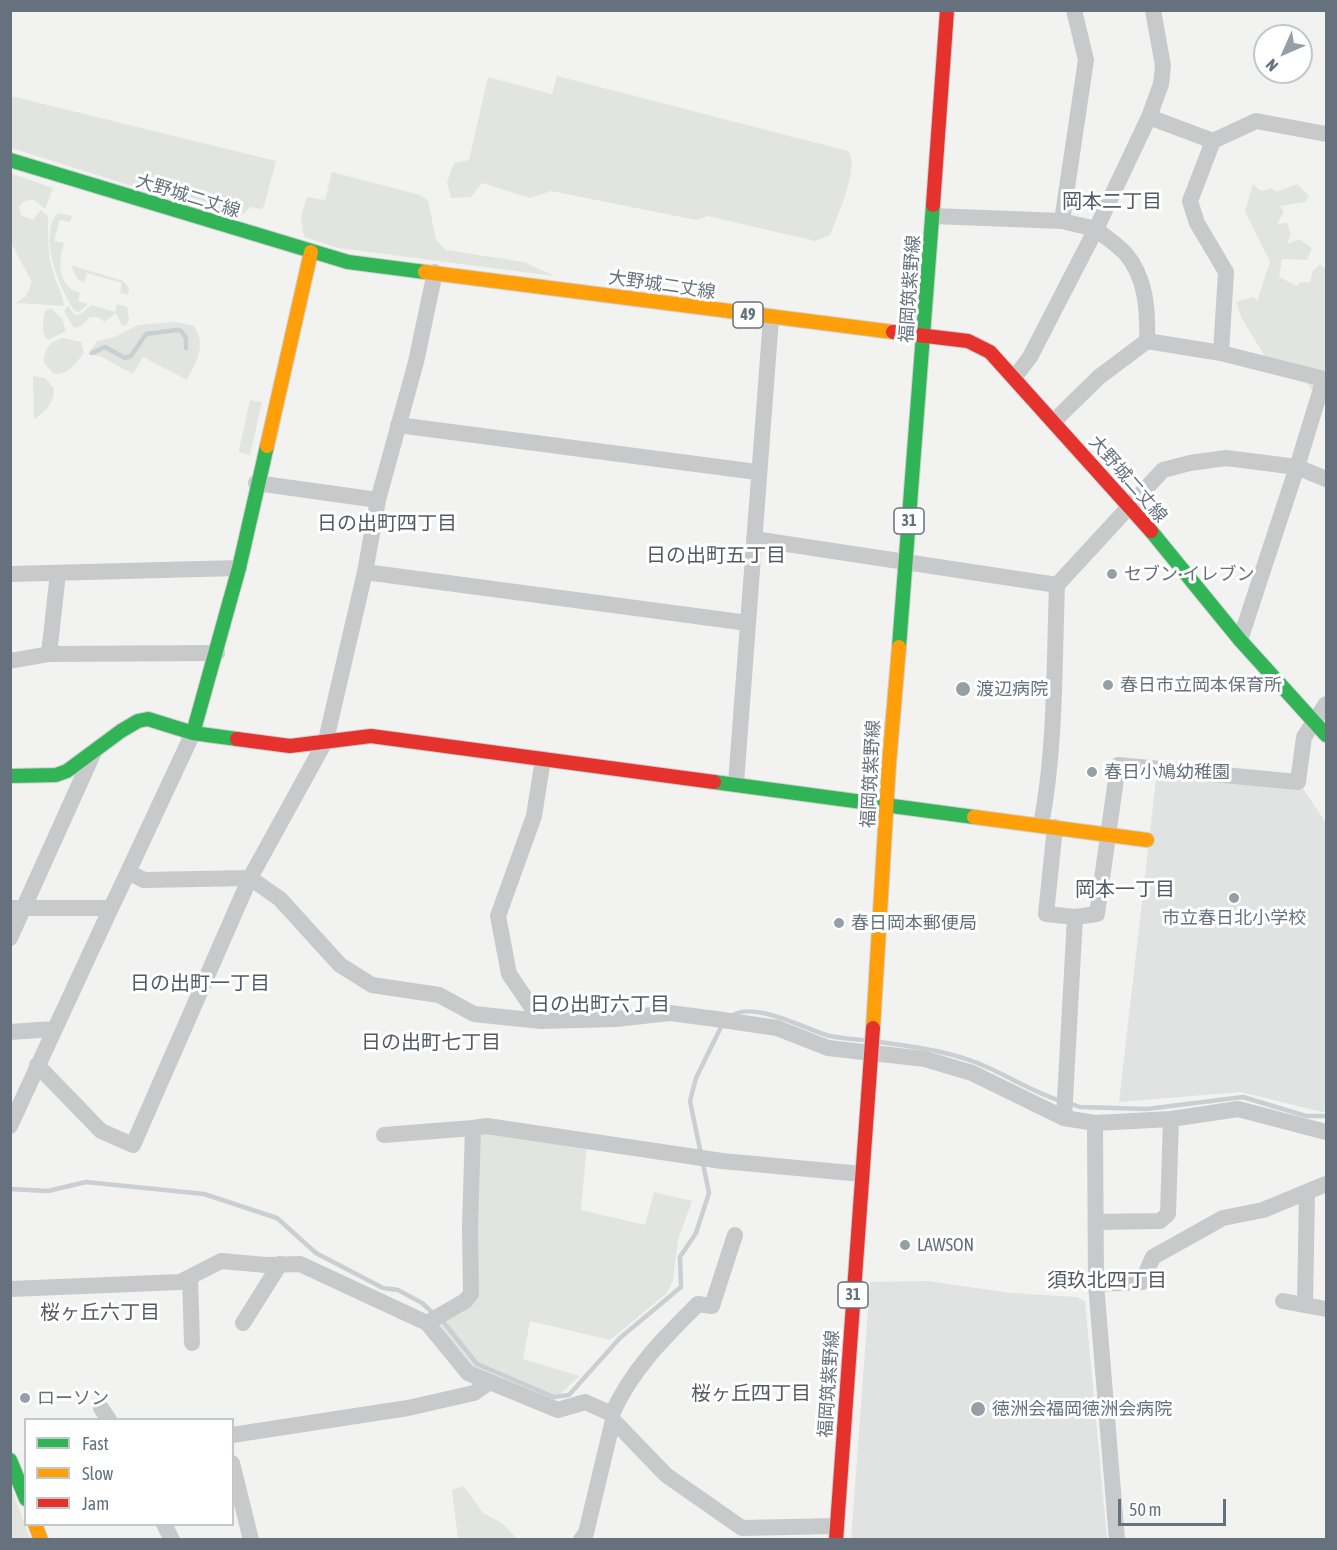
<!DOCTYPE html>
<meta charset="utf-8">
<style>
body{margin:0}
#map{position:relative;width:1337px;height:1550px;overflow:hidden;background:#f2f2f1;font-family:"Asap Condensed",sans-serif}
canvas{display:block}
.frame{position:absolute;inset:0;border:12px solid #65727e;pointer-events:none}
.legend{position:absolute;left:24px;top:1418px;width:210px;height:108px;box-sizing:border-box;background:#fff;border:2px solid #c1c7cb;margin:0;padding:8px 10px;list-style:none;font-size:18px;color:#65727e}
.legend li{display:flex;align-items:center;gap:12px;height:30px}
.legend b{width:30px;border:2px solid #c1c7cb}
.north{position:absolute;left:1253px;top:24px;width:60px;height:60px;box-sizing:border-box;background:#fff;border:2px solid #c1c7cb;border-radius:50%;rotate:225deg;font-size:16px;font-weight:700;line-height:24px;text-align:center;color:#65727e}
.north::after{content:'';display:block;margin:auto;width:21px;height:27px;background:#969fa6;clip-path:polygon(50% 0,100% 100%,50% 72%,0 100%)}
.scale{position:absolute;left:1118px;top:1499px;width:108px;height:27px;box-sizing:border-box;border:3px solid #65727e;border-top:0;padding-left:8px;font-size:18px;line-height:21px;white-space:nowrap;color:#65727e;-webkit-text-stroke:4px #fff;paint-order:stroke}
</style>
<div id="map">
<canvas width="1337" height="1550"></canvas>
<div class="frame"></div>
<ul class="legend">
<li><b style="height:8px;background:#30b455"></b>Fast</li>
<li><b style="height:8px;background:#ff9f0a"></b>Slow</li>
<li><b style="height:8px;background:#e5322d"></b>Jam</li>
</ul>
<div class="north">N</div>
<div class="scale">50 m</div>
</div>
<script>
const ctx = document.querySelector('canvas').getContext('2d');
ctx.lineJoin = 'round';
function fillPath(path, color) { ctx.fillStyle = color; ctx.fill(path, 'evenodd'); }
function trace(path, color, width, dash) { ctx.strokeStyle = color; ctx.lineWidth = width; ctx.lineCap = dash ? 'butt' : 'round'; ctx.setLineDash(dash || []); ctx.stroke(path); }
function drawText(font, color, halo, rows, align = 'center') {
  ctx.font = font + ' "Asap Condensed","Noto Sans JP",sans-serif'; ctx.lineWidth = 6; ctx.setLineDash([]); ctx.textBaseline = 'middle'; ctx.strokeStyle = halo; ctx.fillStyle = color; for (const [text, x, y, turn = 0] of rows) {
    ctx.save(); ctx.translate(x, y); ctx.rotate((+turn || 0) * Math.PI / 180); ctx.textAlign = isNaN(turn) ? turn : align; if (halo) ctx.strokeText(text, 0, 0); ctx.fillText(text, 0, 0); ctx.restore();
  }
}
fillPath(new Path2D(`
 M1157,771L1302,787L1326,823V1111L1322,1112L1241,1092L1119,1102Z
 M927,1281L1011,1293L1077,1297L1085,1301L1107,1539L851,1540L870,1282Z`), '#e1e2e2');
fillPath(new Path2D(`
 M557,76L848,151C861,165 837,216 830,235L815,241L708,216L696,220L551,191L530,198L482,183L471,197L451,198L447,182L454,163L469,160L488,77L552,94Z
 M11,96L276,161L264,206L261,209L251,207L237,219L11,148Z
 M332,172L420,195L428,200L436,240L446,250L524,262L554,276L338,248L304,237L301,216L307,197L325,200Z
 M10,173L53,188L45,209L33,199L23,202L19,207L21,215L33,220L41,210L48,216C48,235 48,252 52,269C55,282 63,292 64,306L16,303L26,296L32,282L11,243Z
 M1253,184L1261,191L1271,188L1276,192L1297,184L1309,196L1305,202L1280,206L1284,211L1277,224L1287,223L1291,234L1287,244L1299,239L1312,248L1307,260L1282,259L1279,277L1297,286L1299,283L1310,282L1313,271L1320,264L1326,269V387L1313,392L1305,380L1273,370L1241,317L1236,302L1253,297L1257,301L1270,262L1245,211Z
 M58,213L72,216L70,222L60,220L54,241L64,243C58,263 57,286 80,293L78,301L88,304L79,312L75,311C60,290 37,235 58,213Z
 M71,265L123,281L129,288L128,295L120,293L122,283L87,273L84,283L77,278Z
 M117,304L127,307L129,319L127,325L122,326L116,313L104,322L99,317H90L81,326L74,328L64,311L68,306L74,314L79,315L92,305L115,312Z
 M51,308L62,319L66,331L48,340C41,336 43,319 45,311Z
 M175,322L194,326C207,345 196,363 187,380L143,357L133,374L102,357L88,354L97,341L115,337L138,325Z
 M63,338L81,342L84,353C75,363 69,375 54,374L44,363C44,349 49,342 63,338Z
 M33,376L45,378L54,388C54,403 46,412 34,419Z
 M250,400L262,402L250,455L239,452V450Z
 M486,1127L587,1144L581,1210L645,1225L654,1192L692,1201L678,1240L673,1280L667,1293L610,1340L530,1321L523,1359L580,1376L553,1400L475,1371L438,1328L444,1319L473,1297L478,1136Z
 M11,1486L30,1539H11Z
 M464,1486L483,1513L502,1523L517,1539H458L452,1490Z`), '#e2e5df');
trace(new Path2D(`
 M92,353L105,347L125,358L131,356L146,334L177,330L181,331L186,338V348
 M732,1016C753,1000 807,1030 830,1036C840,1038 852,1039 862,1040
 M880,1042C917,1047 955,1052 989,1068C1013,1079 1036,1093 1061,1101
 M1069,1103L1080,1107L1147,1109L1243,1097L1306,1116H1326
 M10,1189L48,1191L86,1182L204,1194L277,1218L316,1253L383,1288L398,1290L422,1303L434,1314
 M441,1319L477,1364L554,1397L569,1395L620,1338L681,1287L680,1257L696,1233L709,1193L690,1101L696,1078L722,1025`), '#c9cfd2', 4.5);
const fast = new Path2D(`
 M10,160L348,262L425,272
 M1151,531L1240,640L1326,735
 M899,647L933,205
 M193,733L239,568L267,446
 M10,776L56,775L67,771L121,731L138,721L148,719L193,733L237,739
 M714,782L974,817
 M10,1460L26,1499`);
const slow = new Path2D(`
 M425,272L893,332
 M267,446L311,252
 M974,817L1147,840
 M873,1028L889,764L899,647
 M35,1524L41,1540`);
const jam = new Path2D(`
 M933,205L947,10
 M893,332L968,341L990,352L1151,531
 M237,739L290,746L371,736L714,782
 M836,1540L873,1028`);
trace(fast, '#d0d0d1', 16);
trace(slow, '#d0d0d1', 16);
trace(jam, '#d0d0d1', 16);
trace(new Path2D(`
 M1149,117L1213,141L1256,121L1326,134
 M1213,141L1190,201L1197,223L1226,272L1221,353
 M933,216L1062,221L1096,229L1030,357L1014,378
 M1062,221L1086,60L1074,10
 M1053,422L1099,377L1147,341
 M398,425L757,472
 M256,483L378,500
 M754,539L1057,585
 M365,572L748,623
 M10,574L239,568
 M1240,640L1297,467L1326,479
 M49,654L58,573
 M10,661L49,654L217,653
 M736,783L771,318
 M1041,825C1056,747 1054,665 1057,585L1163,470L1190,463L1226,458L1297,467L1324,379L1221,353L1147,341C1148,310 1146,278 1126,254C1118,245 1105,237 1096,229L1149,117L1161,84L1163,66L1153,10
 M1055,827L1046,914L1075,917L1064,1118
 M128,872L193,733
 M10,908H111L128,872L144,880L250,878L280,899L340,965L372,985L439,995L474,1014L541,1021L616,1019L670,1013L716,1019L777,1028L828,1048L925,1059L972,1073L1064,1118L1095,1123L1171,1119L1238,1109L1326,1132
 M1075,917L1097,914L1118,765L1298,782L1304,737L1326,704
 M10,938L93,754
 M541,1021L509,974L498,916L534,816L543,759
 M10,1032L54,1029
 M37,1065L101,1131L133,1145L250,878L326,740L365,572L378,500L416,362L435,272
 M1095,1123L1096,1284L1117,1540
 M10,1126L111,908
 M384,1135L473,1128
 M1096,1222L1160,1221L1168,1214L1171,1119
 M190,1277L192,1343
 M1096,1284L1142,1282L1153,1257L1223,1218L1263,1210L1326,1184
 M10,1289L180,1282L221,1261L266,1265L300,1264L427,1323L468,1373L558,1410L585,1402L612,1414L613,1420L666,1475L742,1528L836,1526
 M1283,1301L1326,1309
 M1305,1305L1307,1192
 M243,1323L280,1264
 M427,1323L465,1301L471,1294L470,1227L473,1128L487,1126L722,1161L862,1174
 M101,1408L109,1420
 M612,1414C632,1369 664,1338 698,1304L712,1306L735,1235
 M232,1435L408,1408L474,1393L488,1383
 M232,1463L251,1540
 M164,1524L172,1540
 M581,1540L586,1533L613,1420`), '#c8c9ca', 16);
trace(fast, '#30b455', 14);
trace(slow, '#ff9f0a', 14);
trace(jam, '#e5322d', 14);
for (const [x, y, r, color] of [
 [1112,574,6,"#969fa6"],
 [1108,685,6,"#969fa6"],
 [963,689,8,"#969fa6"],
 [1092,772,6,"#969fa6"],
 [1234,898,6,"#969fa6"],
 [839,923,6,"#969fa6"],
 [905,1245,6,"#969fa6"],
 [25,1398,6,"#969fa6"],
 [978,1409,8,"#969fa6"]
]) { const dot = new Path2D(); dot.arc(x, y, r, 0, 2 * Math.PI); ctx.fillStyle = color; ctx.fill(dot); trace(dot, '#fff', 2); }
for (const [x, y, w] of [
 [748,315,30],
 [909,521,30],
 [853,1295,30]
]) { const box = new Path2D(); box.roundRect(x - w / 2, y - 13, w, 26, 4.5); ctx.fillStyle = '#fff'; ctx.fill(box); trace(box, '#65727e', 1.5); }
drawText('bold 16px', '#65727e', null, [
 ["49",748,315],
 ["31",909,521],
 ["31",853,1295]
]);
drawText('18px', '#65727e', '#fff', [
 ["大野城二丈線",188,196,17],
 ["大野城二丈線",662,285,8],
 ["福岡筑紫野線",910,289,-86],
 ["大野城二丈線",1128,479,49],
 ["福岡筑紫野線",871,774,-87],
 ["福岡筑紫野線",829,1384,-86]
]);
drawText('18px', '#65727e', '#fff', [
 ["セブン-イレブン",1124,574],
 ["春日市立岡本保育所",1120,685],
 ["渡辺病院",976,689],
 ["春日小鳩幼稚園",1104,772],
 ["市立春日北小学校",1234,918,"center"],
 ["春日岡本郵便局",851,923],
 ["LAWSON",917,1245],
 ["ローソン",37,1398],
 ["徳洲会福岡徳洲会病院",992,1409]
], 'left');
drawText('20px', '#525b63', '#fff', [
 ["岡本二丁目",1112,202],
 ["日の出町四丁目",387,524],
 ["日の出町五丁目",716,556],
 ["岡本一丁目",1125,890],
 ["日の出町一丁目",200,984],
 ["日の出町六丁目",600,1005],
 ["日の出町七丁目",431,1043],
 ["須玖北四丁目",1107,1281],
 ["桜ヶ丘六丁目",100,1313],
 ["桜ヶ丘四丁目",751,1394]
]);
</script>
